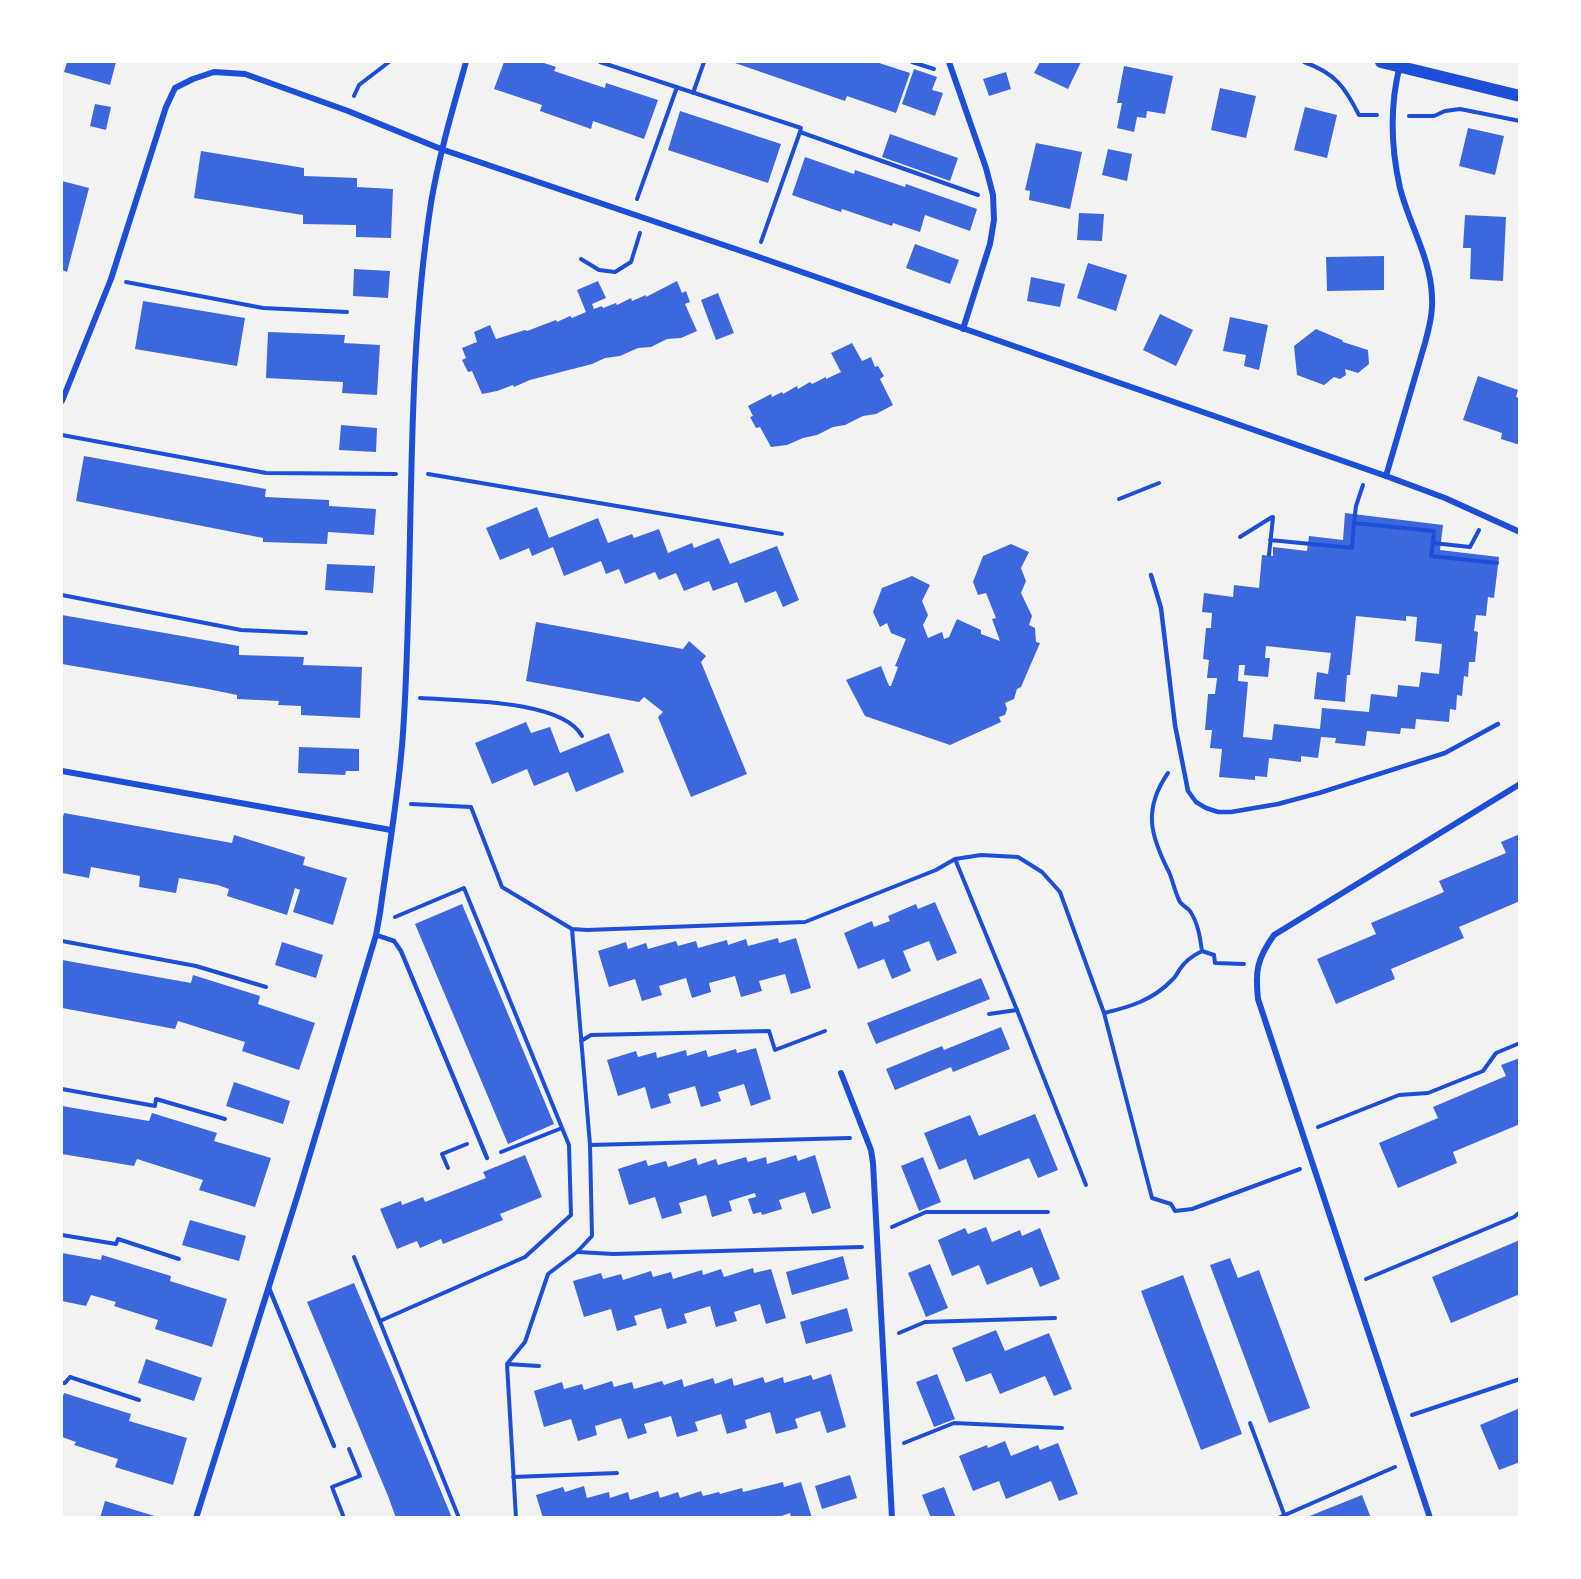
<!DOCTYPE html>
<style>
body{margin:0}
#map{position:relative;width:1581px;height:1579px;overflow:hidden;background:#f2f2f2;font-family:Poppins,sans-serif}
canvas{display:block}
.frame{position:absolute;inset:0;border:63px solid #fff;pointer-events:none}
</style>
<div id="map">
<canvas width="1581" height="1579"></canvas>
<div class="frame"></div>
</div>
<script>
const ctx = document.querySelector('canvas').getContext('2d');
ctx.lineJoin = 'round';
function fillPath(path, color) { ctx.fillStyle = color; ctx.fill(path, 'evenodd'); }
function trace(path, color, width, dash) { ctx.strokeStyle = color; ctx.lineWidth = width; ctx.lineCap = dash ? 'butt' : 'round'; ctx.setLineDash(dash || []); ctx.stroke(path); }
fillPath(new Path2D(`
 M67,62H116L110,85L64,72Z
 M504,62H541L556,67L554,71L605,88L606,83L658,100L644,139L593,121L591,129L540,111L542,105L494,89Z
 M732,62H876L910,73L896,113L847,96L845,101Z
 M1040,62H1081L1068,89L1034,73Z
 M1124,66L1173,76L1165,114L1147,111L1146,118L1137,117L1134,132L1117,128L1122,103H1117Z
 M914,69L937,77L932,90L943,93L935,116L902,104Z
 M1006,72L1011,89L989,96L983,79Z
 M1220,88L1256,96L1246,138L1211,130Z
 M95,104L111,107L106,130L90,126Z
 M1305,107L1337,115L1327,158L1294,150Z
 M680,111L781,144L768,183L668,150Z
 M1468,128L1504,136L1495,175L1459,166Z
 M890,134L958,158L950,181L882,157Z
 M1036,143L1082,152L1070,209L1029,200L1030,191L1025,190Z
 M1108,149L1132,154L1127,181L1102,175Z
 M201,151L304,168V176L357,178V187L393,189L391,238L356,237V225L303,224V215L194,198Z
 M805,157L854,174L855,170L905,187L906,184L977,209L970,231L925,215L920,232L893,223L892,226L842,209L841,212L792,195Z
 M62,181L89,188L67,272L62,270Z
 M1079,213L1104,214L1102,241L1077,240Z
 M1465,215L1506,217L1503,281L1470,279L1471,248H1463Z
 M915,244L959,260L950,284L906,268Z
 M1384,256V290L1327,291L1326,257Z
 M1088,263L1127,275L1116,311L1077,298Z
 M354,269L390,271L388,298L353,296Z
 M1031,277L1065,284L1060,307L1027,301Z
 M598,281L606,298L592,304L594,309L602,306L603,308L616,303L617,305L631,298L632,301L646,295V297L677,281L682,293L686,291L690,302L685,304L697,331L681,338L667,339L651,347L638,348L620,356L605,358L592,364L530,380L514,387L513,385L497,391L482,394L472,371L468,372L462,360L466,358L462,348L477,342L474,332L490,325L496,339L525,330L527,331L556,320L557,322L570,316L572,318L586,312L577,290Z
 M718,293L734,333L716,340L701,300Z
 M143,301L245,318L237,366L135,349Z
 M1160,314L1193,330L1176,366L1143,350Z
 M1230,317L1268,325L1259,370L1244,366L1246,355L1223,351Z
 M1316,329L1342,340L1343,342L1368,350L1369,364L1358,373L1345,369L1346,375L1340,379L1334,377L1324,385L1297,375L1294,346Z
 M268,332L345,335L344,343L380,345L377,395L342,393L343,382L266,378Z
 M852,343L862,361L871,357L875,367L878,366L884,376L880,379L893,405L876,414L863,416L845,425L833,427L817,435L803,438L787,445L771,447L760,427L756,428L750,417L753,416L748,406L771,394L772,397L782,392L783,394L797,386L798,389L810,382L812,384L826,377V379L841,372L831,353Z
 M1478,376L1518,390L1516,397L1520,398V445L1501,439L1502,433L1463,420Z
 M341,425L377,428L376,452L339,450Z
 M84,456L266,489L265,497L329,500V506L376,509L374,535L328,532L327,544L263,542V538L76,501Z
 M537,507L549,538L598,518L608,543L632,534L634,538L659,529L668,553L692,543L694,548L719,538L730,564L777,546L799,600L783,607L776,591L745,603L737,582L713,591L709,581L684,591L676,573L659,580L655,572L625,584L619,569L606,574L601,561L564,576L553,547L532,556L529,548L500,560L486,528Z
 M1345,513L1443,525L1440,550L1499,557L1494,598L1488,597L1486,616L1476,615L1474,631L1478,632L1475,662H1469L1468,677L1464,676L1462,696L1457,695L1456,710L1450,709L1449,722L1416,719L1415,729L1401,728L1400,734L1367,731L1365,746L1335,743L1336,738L1321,737L1318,758L1301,756V762L1269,758L1267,777L1255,776V780L1219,777L1222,749L1210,748L1212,730H1205L1208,694H1215L1217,678H1207L1209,660L1203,659L1206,628H1211L1212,613L1202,612L1204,593L1233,597L1234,585L1259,588L1262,555L1273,556V547L1307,551L1309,536L1343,540ZM1356,616L1406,621V616L1417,617L1415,641L1442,644L1439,674L1421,672L1419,687L1398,685L1397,697L1371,694L1369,712L1322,708L1320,729L1274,724L1272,740L1243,737L1248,682L1238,681L1239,665H1245L1244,675L1268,677L1270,658H1265L1266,646L1331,653L1328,674L1317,672L1314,699L1345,702L1347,675H1350Z
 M1011,544L1029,552L1021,568L1026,581L1021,593L1032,616L1029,625L1035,628L1036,642L1040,643L1021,687L1017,689L1014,699L1005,703L1007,709L1005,715L999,717L1001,722L950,745L865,716L846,680L881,666L889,686H891L898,667L895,666L906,639L891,633L887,623L880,627L873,612L882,588L912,576L930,585L922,601L928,615L923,625L928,638L942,632L944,639L949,637L957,619L981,630V634L1000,641L992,619L996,618L986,593L978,595L973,582L983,556Z
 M327,564L375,566L373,593L325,590Z
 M62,615L239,646V655L304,657L303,665L362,667L360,718L301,715V706L278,705L279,701L237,699V695L208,689L62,664Z
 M536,622L683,649L689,641L706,656L701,662L747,774L691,797L658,717L663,712L644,697L639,702L526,681Z
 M526,722L531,733L550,727L560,753L609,733L624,772L576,792L568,772L534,786L527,769L492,784L475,743Z
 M299,747L359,749V771H346L345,775L298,773Z
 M64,813L232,843L234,835L305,857L303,865L347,878L333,925L293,912L300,890L295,888L287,915L227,896L229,889L218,885L179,878L176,893L139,887L140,876L91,867L89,878L62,873V820Z
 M1520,834V901L1459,927L1464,938L1391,969L1395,979L1336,1004L1317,959L1376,934L1371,923L1444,892L1439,881L1506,853L1501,842Z
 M935,902L957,953L937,961L929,941L903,951L911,971L892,979L884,959L858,969L844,933L872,921L874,927L890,921L888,916L916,904L918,909Z
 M462,904L554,1124L508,1144L415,924Z
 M778,938L779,943L796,938L811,988L791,994L785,974L759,981L762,991L741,997L735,976L709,983L711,992L692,998L686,978L659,986L662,995L642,1001L635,979L609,987L598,951L626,942L628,949L646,943L648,949L676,941L678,946L696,941L698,948L727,940L728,945L746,939L748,946Z
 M282,942L323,955L316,978L275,965Z
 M62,960L191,983L193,975L260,996L258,1004L315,1023L299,1070L242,1051L245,1042L178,1021L175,1029L62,1008Z
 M981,978L990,999L876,1044L867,1023Z
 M1001,1027L1010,1049L953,1072L951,1067L895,1090L886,1069L942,1046L944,1050Z
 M756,1048L771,1099L751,1106L744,1084L718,1092L721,1101L701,1107L695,1086L668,1094L671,1103L651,1109L645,1087L618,1096L607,1060L636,1051L638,1057L656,1052L657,1058L686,1050L687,1056L706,1050L708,1057L736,1049L737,1053Z
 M1520,1058V1124L1453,1152L1457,1163L1398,1188L1379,1143L1438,1118L1433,1107L1506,1076L1501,1065Z
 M234,1082L290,1101L283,1124L226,1106Z
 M62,1106L149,1121L152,1113L217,1133L214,1141L271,1158L255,1207L199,1190L203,1180L137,1159L134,1166L62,1154Z
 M1035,1114L1058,1170L1038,1178L1029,1158L974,1180L966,1159L939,1170L924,1133L970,1115L979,1136Z
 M525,1155L542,1197L500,1214L503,1220L443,1244L441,1239L420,1248L417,1241L397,1249L380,1209L401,1201L402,1205L423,1197L425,1202L486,1178L483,1172Z
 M796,1155L798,1161L815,1155L831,1208L812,1214L805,1192L779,1200L782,1209L762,1215L761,1212L753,1214L748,1199L756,1197L755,1193L729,1201L732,1211L712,1217L706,1195L679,1203L682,1213L662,1219L655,1197L629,1205L618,1169L646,1160L648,1166L666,1161L668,1167L696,1158L698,1165L716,1159L718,1165L746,1157L748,1162L766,1157L767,1164Z
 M923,1157L941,1202L919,1211L901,1166Z
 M190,1220L246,1236L239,1261L182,1245Z
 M986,1227L992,1242L1020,1230L1022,1236L1040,1228L1060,1279L1040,1287L1032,1267L987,1285L979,1265L952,1276L938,1240L965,1228L968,1234Z
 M1520,1240V1294L1451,1323L1432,1277Z
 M62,1253L101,1260L102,1255L171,1276L170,1281L227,1299L212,1347L155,1329L158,1320L114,1306L116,1302L91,1295L86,1306L62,1301Z
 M843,1256L849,1279L792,1295L786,1272Z
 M1230,1258L1238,1278L1259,1270L1310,1408L1269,1423L1210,1265Z
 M930,1264L948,1308L926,1317L908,1273Z
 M753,1268L754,1273L771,1269L786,1318L766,1324L760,1304L734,1312L737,1321L716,1327L710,1306L684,1314L687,1323L667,1329L661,1308L634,1316L637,1325L617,1331L611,1309L584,1317L573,1281L601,1273L603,1279L621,1274L623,1280L651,1271L653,1277L671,1272L673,1279L702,1270L703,1275L721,1269L724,1277Z
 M1183,1275L1242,1434L1201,1450L1141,1291Z
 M354,1283L395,1380L452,1518H396L388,1496L307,1302Z
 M847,1308L853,1331L806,1344L800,1322Z
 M996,1330L1005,1351L1049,1333L1072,1389L1054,1396L1045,1376L1000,1394L991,1373L966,1382L952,1348Z
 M146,1359L202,1378L194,1401L138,1383Z
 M831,1374L846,1427L827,1433L820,1411L795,1419L798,1428L776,1434L770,1412L745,1420L747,1428L727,1434L721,1414L695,1422L698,1431L677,1437L671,1416L644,1424L647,1433L628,1439L621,1418L595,1426L597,1435L578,1441L571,1419L544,1427L534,1391L562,1382L564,1389L582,1384L584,1390L612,1381L614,1387L632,1382L634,1389L662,1381L664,1385L682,1379L684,1387L713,1378L715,1384L732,1378L734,1386L763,1377L765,1383L783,1377L784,1383L811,1375L813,1380Z
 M937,1374L955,1419L934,1427L916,1382Z
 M64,1393L131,1414L129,1421L187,1438L173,1485L115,1467L118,1459L74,1445L76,1442L62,1437V1399Z
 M1520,1408V1462L1499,1470L1480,1425Z
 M1005,1441L1011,1456L1038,1445L1040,1450L1058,1443L1078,1494L1059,1501L1051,1481L1006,1499L999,1481L973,1491L959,1456L987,1445L988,1448Z
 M850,1475L857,1498L822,1509L815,1486Z
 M783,1482L784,1487L801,1482L812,1518H791L790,1513L776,1518H543L536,1495L563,1487L565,1492L584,1486L587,1498L609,1492L610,1498L628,1492L630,1500L658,1491L660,1498L678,1492L680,1498L701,1491L703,1496L719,1492L720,1494L742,1488L743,1492Z
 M944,1487L956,1518H931L922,1495Z
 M1362,1495L1371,1518H1307V1517Z
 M105,1501L158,1517V1518H100Z`), '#3d67dc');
trace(new Path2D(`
 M600,62L801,128L800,132L978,195
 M912,62L934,69
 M1304,62C1335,73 1345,87 1359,115H1377
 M693,93L704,62
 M354,96L359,85L389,62
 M1409,116H1434L1445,111L1460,109L1520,121
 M637,199L677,87
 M761,242L800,132
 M581,259L599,270L615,272L631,262L640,233
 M126,282L263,308L347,312
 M62,435L266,473L396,474
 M428,474L782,534
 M1363,485L1356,506L1354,523L1434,531L1433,543L1470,547L1479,530
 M1119,499L1159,483
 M1240,537L1272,517
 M1270,540L1352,548L1354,523
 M1433,543L1431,556L1497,563
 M1269,555L1273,517
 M62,595L241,630L306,633
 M420,698C459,701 562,699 582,736
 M1168,773C1143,809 1150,835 1169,872C1173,881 1175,893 1180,902C1183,906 1188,908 1190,911C1198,923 1200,937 1202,951
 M411,804L471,807L502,887L572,929L590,1145L592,1236L577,1252L548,1274L525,1342L507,1364L516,1518
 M955,859L1017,1010L989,1014
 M572,929L587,930L805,922L936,870L955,859L981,855L1018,857L1042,872L1060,892L1104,1013C1130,1007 1153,1000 1172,980C1176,977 1177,973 1180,969C1185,961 1194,955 1202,951L1214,955L1215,963L1244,964
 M62,941L196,966L266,987
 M1017,1010L1086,1185
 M1104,1013L1152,1198L1171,1204L1175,1211L1192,1209L1300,1169
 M581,1041L591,1035L769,1031L775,1050L825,1031
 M62,1089L155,1106L156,1099L225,1119
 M1318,1127L1399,1095L1428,1093L1483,1071L1496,1053L1520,1043
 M590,1145L850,1138
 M501,1152L562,1128
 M448,1168L442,1154L467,1144
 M892,1227L926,1212H1048
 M62,1235L116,1244L118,1239L179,1259
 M578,1252L613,1254L862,1247
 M354,1257L459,1518
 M1366,1279L1514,1217L1520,1212
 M380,1321L525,1257L571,1215L569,1145L464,888L395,917
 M899,1333L925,1322L1055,1318
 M507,1364L539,1366
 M62,1383H65L70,1377L139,1400
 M1412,1415L1520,1379
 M1250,1423L1284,1514
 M904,1443L954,1423L1062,1428
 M513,1477L617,1473
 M344,1518L332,1487L360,1476L349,1449
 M1278,1518L1395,1467`), '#1d4ed8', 4);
trace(new Path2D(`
 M1151,575L1161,608L1175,725L1188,791L1196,802L1206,808L1218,812H1231L1278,804L1319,793L1445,753L1498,724
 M376,935L394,941L401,951L487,1158
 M269,1288L334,1446`), '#1d4ed8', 4.5);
trace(new Path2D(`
 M949,62L986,168L993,195L994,220L990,244L963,329
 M62,401L111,279L166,107L175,88L193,79L214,72L245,74L348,111L441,149L756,256L1386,476L1445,498L1520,532
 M1386,476L1425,343C1429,328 1433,313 1432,297C1431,259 1409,224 1400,188C1391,148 1390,104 1400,65
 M62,771L391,830
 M841,1073L871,1150L873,1163L892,1518
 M196,1518L298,1194L376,935L380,913C388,854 399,793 403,733C415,556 404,378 431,203C439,155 453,108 466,62
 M1430,1518L1258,999C1255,971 1257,959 1274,935L1520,784`), '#1d4ed8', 6);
trace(new Path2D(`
 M1381,62L1520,96`), '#1d4ed8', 12);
</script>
